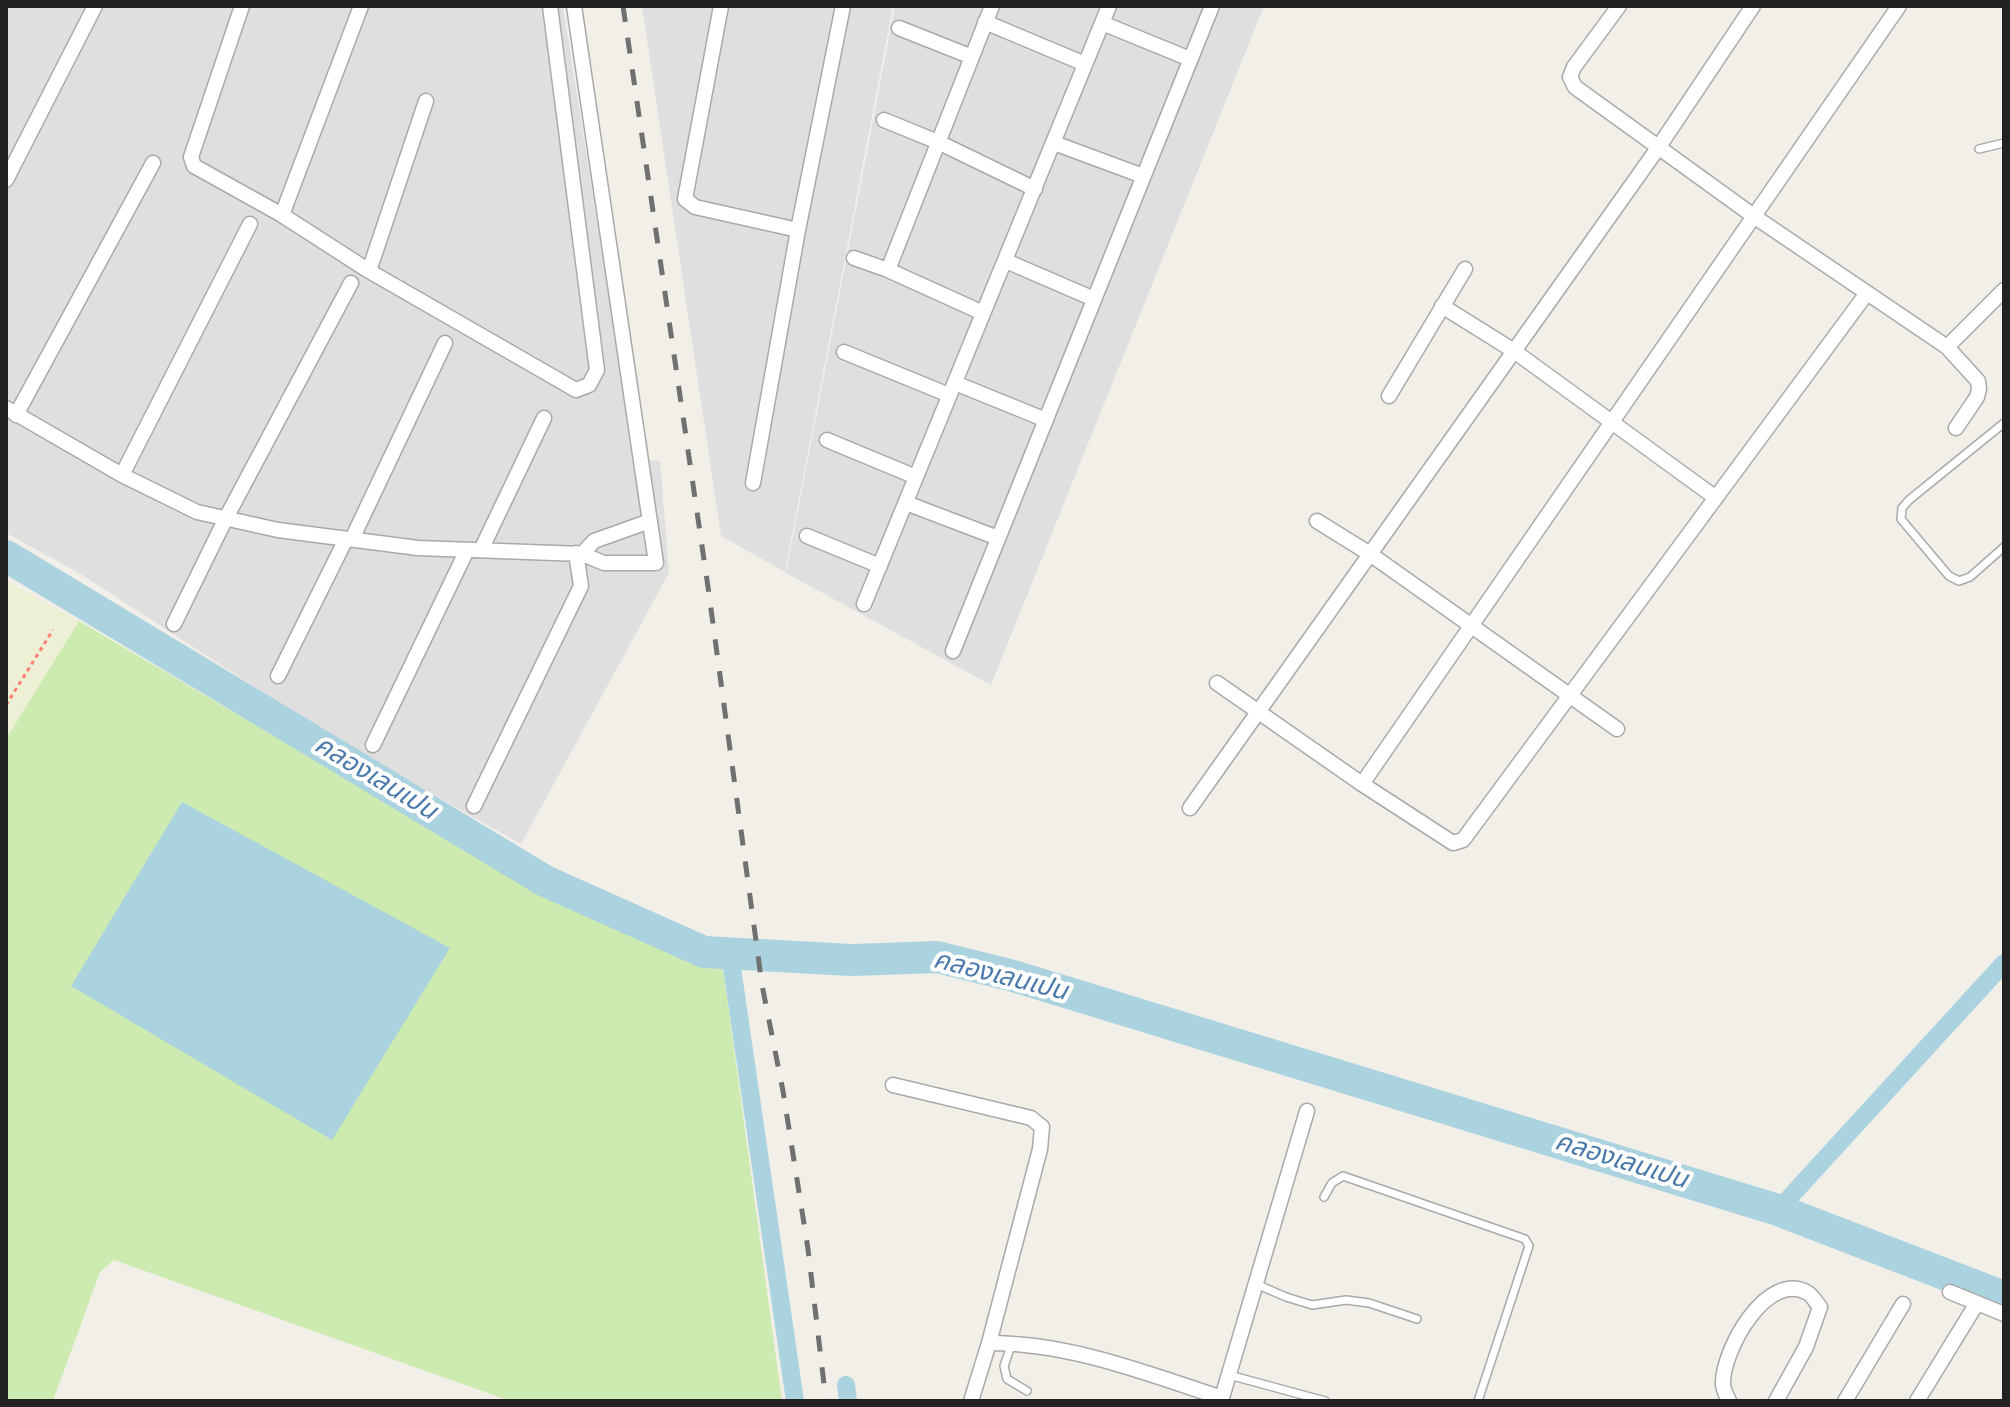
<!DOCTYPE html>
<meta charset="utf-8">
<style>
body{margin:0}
#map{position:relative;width:2010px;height:1407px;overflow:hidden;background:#f2efe9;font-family:"Sofia Sans Condensed",sans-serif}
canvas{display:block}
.frame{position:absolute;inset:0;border:8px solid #222;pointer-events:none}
</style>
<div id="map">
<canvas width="2010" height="1407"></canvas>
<div class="frame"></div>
</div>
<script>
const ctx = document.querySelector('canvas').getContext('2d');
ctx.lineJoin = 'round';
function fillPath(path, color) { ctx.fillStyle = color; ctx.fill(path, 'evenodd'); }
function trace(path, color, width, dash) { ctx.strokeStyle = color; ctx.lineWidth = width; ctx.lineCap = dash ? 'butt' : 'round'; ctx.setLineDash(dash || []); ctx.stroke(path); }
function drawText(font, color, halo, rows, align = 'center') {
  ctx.font = font + ' "Sofia Sans Condensed","Noto Sans Thai",sans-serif'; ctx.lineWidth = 8; ctx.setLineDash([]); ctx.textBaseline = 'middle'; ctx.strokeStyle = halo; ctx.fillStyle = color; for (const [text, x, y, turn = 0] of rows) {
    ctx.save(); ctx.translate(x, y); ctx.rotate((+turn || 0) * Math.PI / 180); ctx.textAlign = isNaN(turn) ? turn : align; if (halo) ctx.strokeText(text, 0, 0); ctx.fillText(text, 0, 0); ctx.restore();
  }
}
fillPath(new Path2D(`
 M6,6H563L630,432L632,459L660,461L669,573L521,844L337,740L79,573L6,533Z
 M642,6H893L785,572L721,536Z
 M895,6H1264L991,685L786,573Z`), '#e0dfdf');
fillPath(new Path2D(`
 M6,581L79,621L6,739Z`), '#eef0d5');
fillPath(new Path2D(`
 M79,621L474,854L597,918L723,968L782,1401H510L114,1260L100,1272L53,1401H6V739Z`), '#cdebb0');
fillPath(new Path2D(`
 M182,802L450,948L332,1140L71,986Z`), '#aad3df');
trace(new Path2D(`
 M730,954L795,1401
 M1778,1210L2004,963
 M846,1385L848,1401`), '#aad3df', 18);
trace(new Path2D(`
 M6,556L545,881L704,952L852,960L937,957L1010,975L1778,1210L2004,1297`), '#aad3df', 32);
const lane = new Path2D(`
 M1979,149L2004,143
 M2004,423L1909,500L1902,508L1901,519L1949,576L1959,581L1970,577L2004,547
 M1324,1197L1332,1183L1343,1176L1525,1239L1529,1246L1478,1401
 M1256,1284L1286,1297L1312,1305L1346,1300L1369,1303L1417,1319
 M1012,1343L1004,1366L1007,1379L1027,1391
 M1229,1375L1325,1401`);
const street = new Path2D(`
 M242,6L191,157L194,166L282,215L369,271L576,390L589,385L597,370L550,6
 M721,6L685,199L695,207L798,230
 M1619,6L1574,67L1570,77L1575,87L1755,217L1947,347L1978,381L1979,389L1977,397L1956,428
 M985,22L1085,64
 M1102,23L1190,59
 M899,28L972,57
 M884,120L938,142L1035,189
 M1054,143L1143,176
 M6,180L95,6
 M282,215L361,6
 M854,258L888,270L983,313
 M1006,261L1094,299
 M888,270L992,6
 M369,271L426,101
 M1442,306L1514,351L1716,498
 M1947,347L2004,290
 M844,352L949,395
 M955,383L1046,420
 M1389,396L1465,269
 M6,408L122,475L197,512L278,530L418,548L582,554L604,563H656L574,6
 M16,415L153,163
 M827,440L916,477
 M122,475L250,224
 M753,483L798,230L843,6
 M906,503L998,538
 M1317,521L1370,554L1617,729
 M807,536L880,566
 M352,539L445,343
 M481,550L544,418
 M582,554L594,541L650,521
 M864,604L1109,6
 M174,624L226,518L351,283
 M953,651L1212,6
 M278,676L346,539
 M1217,683L1362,784L1453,843L1463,840L1867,293
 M373,745L467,550
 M1362,784L1899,6
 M474,806L581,586L576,553
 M1190,808L1658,148L1753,6
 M893,1085L1031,1118L1042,1127L1040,1149L989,1343
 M1950,1292L2004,1314
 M971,1401L989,1343C1070,1343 1146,1373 1222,1398
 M1221,1401L1307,1111
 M1729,1401C1727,1396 1723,1390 1723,1384C1722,1351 1767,1269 1808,1293C1812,1295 1817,1304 1820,1307L1806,1347L1776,1401
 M1845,1401L1903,1304
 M1917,1401L1977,1303`);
trace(lane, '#a9a9a9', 10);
trace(street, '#a9a9a9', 17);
trace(new Path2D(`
 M6,705L53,630`), '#fa8072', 3, [4, 4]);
trace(lane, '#fff', 7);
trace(street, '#fff', 14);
trace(new Path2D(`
 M623,6L708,587L762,985L783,1091L808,1249L826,1401`), '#707070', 5, [16, 16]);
drawText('italic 26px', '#4a7aab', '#fff', [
 ["คลองเลนเปน",375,779,31],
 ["คลองเลนเปน",1000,977,14],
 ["คลองเลนเปน",1621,1162,17]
]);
</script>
